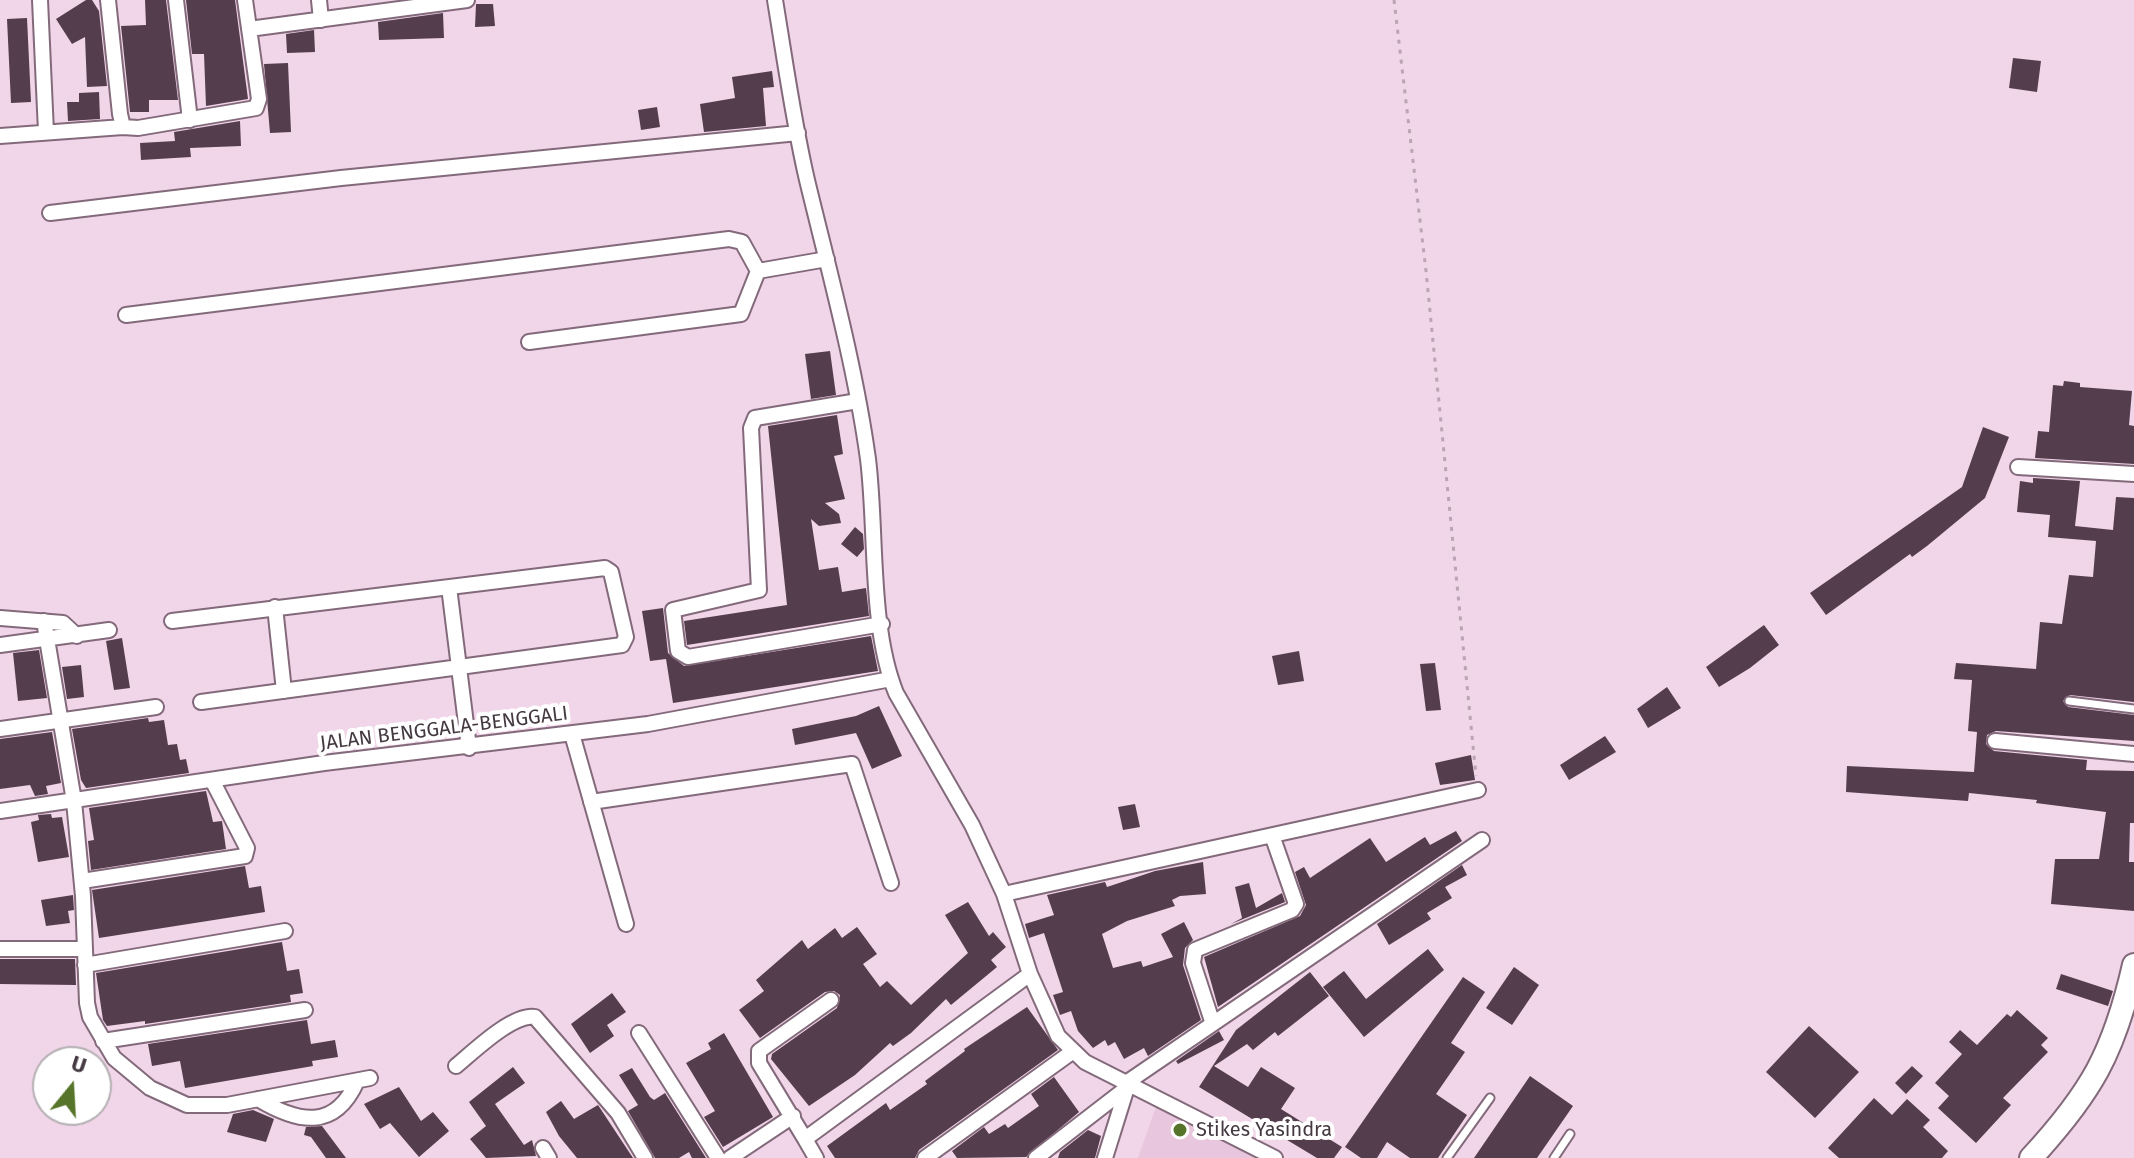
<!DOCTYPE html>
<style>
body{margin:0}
#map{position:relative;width:2134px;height:1158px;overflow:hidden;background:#f1d5e8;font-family:"Fira Sans",sans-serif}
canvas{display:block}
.north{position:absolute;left:32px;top:1046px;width:80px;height:80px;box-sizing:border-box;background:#fff;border:2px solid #b4b0b3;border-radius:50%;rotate:18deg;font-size:22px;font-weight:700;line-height:32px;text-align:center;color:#443940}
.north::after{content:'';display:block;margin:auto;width:28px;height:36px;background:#57752a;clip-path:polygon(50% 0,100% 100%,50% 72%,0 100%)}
</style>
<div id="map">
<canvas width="2134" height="1158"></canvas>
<div class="north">U</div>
</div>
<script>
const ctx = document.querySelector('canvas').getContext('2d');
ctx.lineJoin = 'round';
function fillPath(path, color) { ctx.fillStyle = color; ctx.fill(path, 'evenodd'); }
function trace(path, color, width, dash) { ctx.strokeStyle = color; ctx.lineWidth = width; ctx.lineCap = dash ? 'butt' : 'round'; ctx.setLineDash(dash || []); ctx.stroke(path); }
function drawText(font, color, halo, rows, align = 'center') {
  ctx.font = font + ' "Fira Sans",sans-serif'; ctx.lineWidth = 8; ctx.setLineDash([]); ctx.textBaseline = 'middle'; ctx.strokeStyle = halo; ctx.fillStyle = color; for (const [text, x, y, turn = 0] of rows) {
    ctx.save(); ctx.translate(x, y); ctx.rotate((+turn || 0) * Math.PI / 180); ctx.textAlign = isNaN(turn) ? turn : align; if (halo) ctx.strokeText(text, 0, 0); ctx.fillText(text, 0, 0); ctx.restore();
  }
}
fillPath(new Path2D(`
 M1158,1101L1265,1158H1138Z`), '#e8c6dd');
fillPath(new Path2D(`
 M86,0H92L99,11L107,86L87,87L85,37L72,44L56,19Z
 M145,0H166L178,100H149V112H130L121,26L146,25Z
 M186,0H235L248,99L206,106L204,54H192Z
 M476,4H493L495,26L475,27Z
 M443,13L444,38L379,40L378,22Z
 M27,18L31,102L11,103L7,19Z
 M314,30L315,52L287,53L286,34Z
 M2013,58L2041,61L2037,92L2009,88Z
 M288,63L291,132L270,133L264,64Z
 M772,71L774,87L763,88L766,126L704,132L700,104L735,98L732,77Z
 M99,92L100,119L68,121L67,102H79V93Z
 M657,107L660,127L641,130L638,110Z
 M240,121L241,146L190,148L191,157L141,160L140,143L175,141L174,132Z
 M830,351L836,395L811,399L805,354Z
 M2064,381L2080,383V387L2132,391L2129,425L2134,426V464L2035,458L2038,431L2049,432L2053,385L2063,386Z
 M837,415L843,454L834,456L845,499L825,503L839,514L841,523L819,526L811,519L819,570L838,567L842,592L866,588L869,616L687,645L684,621L787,605L768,426Z
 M1983,427L2009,437L1985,498L1927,546L1912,557L1910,554L1826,615L1810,593L1962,487Z
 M2033,478L2080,481L2075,526L2113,530L2116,497L2134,498V702L2070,695L2063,701L2068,707L2134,715V741L1996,731L1987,735L1986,744L1994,751L2087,760L2086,770L2134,771V823H2130L2129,862H2134V911L2051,904L2055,859H2099L2106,812L2036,803L2037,800L1969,793L1968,801L1846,792L1847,766L1974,772L1977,732L1968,731L1972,680L1954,679L1956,663L2036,669L2040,622L2062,624L2069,575L2093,577L2096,541L2048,537L2050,515L2017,512L2020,481L2033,483Z
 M855,527L863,534L864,549L857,557L841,544Z
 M663,608L668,653L684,666L871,636L878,671L673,703L666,659L650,661L642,611Z
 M1764,625L1779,645L1750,668L1719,687L1706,667Z
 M122,638L130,688L114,690L106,641Z
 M39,650L47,698L18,701L13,653Z
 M1299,651L1304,681L1278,685L1272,656Z
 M1435,663L1441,710L1426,711L1420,664Z
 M81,665L84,697L67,699L62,667Z
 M1667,687L1681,708L1648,728L1637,709Z
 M879,706L902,756L872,769L856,733L795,745L792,729L856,716Z
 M148,718L149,722L164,720L168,745L177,744L180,760L186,759L189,773L86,788L81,780L72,729Z
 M52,732L61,783L46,786L48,794L35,796L30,785L0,789V739Z
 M1605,736L1616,752L1569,780L1560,765Z
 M1471,755L1475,780L1440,785L1435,763Z
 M206,791L213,822L222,821L226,849L91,870L88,841L94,840L89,808Z
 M1135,804L1140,827L1123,830L1118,807Z
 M51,814L52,818L62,817L69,857L38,862L31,822L39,820L38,815Z
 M1456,831L1462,841L1218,1007L1204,957L1300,916L1306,905L1295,872L1304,867L1310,878L1370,838L1386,862L1425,837L1430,845Z
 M1203,862L1206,894L1180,896L1172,900L1175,906L1127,921L1102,934L1113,968L1141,961L1143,967L1173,957L1161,934L1184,922L1193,940L1185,948L1183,965L1201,1020L1148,1056L1144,1048L1124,1059L1115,1042L1108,1046L1105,1040L1093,1048L1078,1031L1071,1011L1060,1015L1053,995L1063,992L1044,933L1029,938L1025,924L1054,915L1047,895L1105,882L1107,887L1155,871Z
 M1462,865L1467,875L1445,887L1452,898L1427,913L1431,919L1389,945L1377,924Z
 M245,866L249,888L261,886L265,912L99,938L92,890Z
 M1249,883L1256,908L1282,893L1285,902L1231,924L1242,918L1235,887Z
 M73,895L74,910L68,911L70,923L46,926L41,900Z
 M968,902L989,936L993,932L1006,947L991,960L997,967L951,1005L946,999L911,1033L893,1046L890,1043L855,1075L809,1106L771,1059L772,1054L837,1008L840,995L834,991L825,992L760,1038L739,1010L764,991L756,980L802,940L808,949L835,928L842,938L857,927L877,954L863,964L880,987L887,981L911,1005L968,953L945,915Z
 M282,942L287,971L299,969L303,993L290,995L291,1002L145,1024V1021L107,1026L103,1020L96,973Z
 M1428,949L1444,970L1364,1037L1323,987L1344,971L1366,999Z
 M0,959H75L76,985L0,984Z
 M1514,967L1539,985L1512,1025L1486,1008Z
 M1310,972L1329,996L1278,1036L1275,1032L1253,1050L1247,1044L1214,1066L1248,1087L1261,1067L1295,1088L1281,1109L1342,1147L1334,1158H1317L1199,1087L1236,1030Z
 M2061,974L2113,991L2108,1006L2056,989Z
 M1463,977L1485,992L1451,1043L1465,1052L1436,1094L1467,1115L1438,1158H1410L1387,1142L1377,1158H1361L1345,1147Z
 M612,993L626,1012L607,1025L614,1036L590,1053L571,1024Z
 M1027,1007L1058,1050L919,1150L915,1158H835L827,1146L886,1103L890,1110L927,1084L925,1081L965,1051L964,1049Z
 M2017,1010L2048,1038L2041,1045L2048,1052L2003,1098L2011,1105L1976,1143L1938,1108L1949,1096L1935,1083L1962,1054L1949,1042L1960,1030L1977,1045L2007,1014L2011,1017Z
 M307,1020L311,1044L335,1040L338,1057L312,1061L313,1066L185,1088L180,1061L152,1066L148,1044Z
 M1809,1026L1859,1072L1815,1118L1766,1072Z
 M1219,1031L1224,1040L1178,1064L1176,1061Z
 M724,1033L773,1117L723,1147L704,1117L715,1111L686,1063L711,1049L708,1043Z
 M1912,1066L1923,1076L1906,1094L1895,1083Z
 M513,1067L525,1083L495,1104L524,1145L532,1140L536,1156L486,1158L470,1139L486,1126L469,1102Z
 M632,1068L650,1097L654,1100L665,1093L706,1158H692L689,1152L679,1158H655L628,1111L638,1105L619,1075Z
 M1530,1076L1573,1106L1537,1158H1474Z
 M1054,1077L1079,1112L1026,1157L957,1158L952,1151L984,1127L989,1134L1005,1124L1008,1128L1039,1106L1031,1094Z
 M399,1087L421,1121L433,1112L449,1131L419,1157L390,1123L380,1129L364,1104Z
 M1874,1098L1892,1115L1907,1099L1930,1120L1923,1127L1948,1151L1942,1158H1839L1828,1148Z
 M561,1101L574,1119L598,1105L633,1158H577L559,1136L546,1112Z
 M253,1110L274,1119L266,1142L227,1132L233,1114Z
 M322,1126L346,1158H326L311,1137L304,1135L306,1127Z
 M1088,1130L1101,1136L1095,1158H1058L1060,1152Z`), '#543e4d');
const service = new Path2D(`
 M2069,701L2134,709
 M1447,1158L1490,1098
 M1554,1158L1570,1134`);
const minor = new Path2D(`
 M40,0L46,132
 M108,0L120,114L123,127L138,128L256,108L259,99L245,0
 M176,0L190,120
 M319,0L321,20
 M775,0C785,60 793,120 807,180C829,271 855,365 868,459C877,531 869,626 896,693L972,825L1004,894L1030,974L1058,1036L1085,1062L1275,1158
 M249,29L467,0
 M0,136L123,127
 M50,213L341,178L798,133
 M126,315L729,239L742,242L758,271L827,259
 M529,342L741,314L758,271
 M858,401L755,418L751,428L759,590L673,610L678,651L688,657L882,624
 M2018,467L2134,474
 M449,587L469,748
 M275,607L284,691
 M0,618L63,623L77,636
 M44,621L74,801L83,896L87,1003L90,1017L114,1058L150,1088L187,1105H227L370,1078
 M172,621L605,568L611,572L626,637L622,645L201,702
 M0,645L109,630
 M0,729L156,707
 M572,734L626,924
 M1995,741L2134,754
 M591,802L852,764L891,883
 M0,811L324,763L648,724L891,679
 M82,881L245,856L247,848L212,780
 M1004,894L1478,790
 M0,949H83
 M85,965L285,931
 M1212,1021L1193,963L1195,950L1292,910L1296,904L1273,838
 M639,1033L718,1158
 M103,1041L305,1010
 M456,1066C473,1052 513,1013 535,1017L618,1113L645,1158
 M258,1099C298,1123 335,1131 357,1081
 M805,1139L759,1063V1051L831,1000
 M543,1148L549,1158
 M730,1158L793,1116
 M816,1158L805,1139L1030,974
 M925,1158L1072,1052
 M1036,1158L1124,1090
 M1105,1158L1129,1081L1482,840`);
const primary = new Path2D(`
 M2031,1158C2091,1093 2114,1053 2134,965`);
trace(service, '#836a7b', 11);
trace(minor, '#836a7b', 18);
trace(primary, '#836a7b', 26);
trace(new Path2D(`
 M1394,0L1426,271L1476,776`), '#bba4b3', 3, [4, 6]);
trace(service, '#fff', 7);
trace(minor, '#fff', 14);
trace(primary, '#fff', 22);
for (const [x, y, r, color] of [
 [1180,1130,8,"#57752a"]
]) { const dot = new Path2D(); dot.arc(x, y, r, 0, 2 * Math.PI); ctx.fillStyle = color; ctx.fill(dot); trace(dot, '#fff', 3); }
drawText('20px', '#443940', '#fff', [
 ["JALAN BENGGALA-BENGGALI",444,729,-7]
]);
drawText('20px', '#443940', '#fff', [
 ["Stikes Yasindra",1196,1130]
], 'left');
</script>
